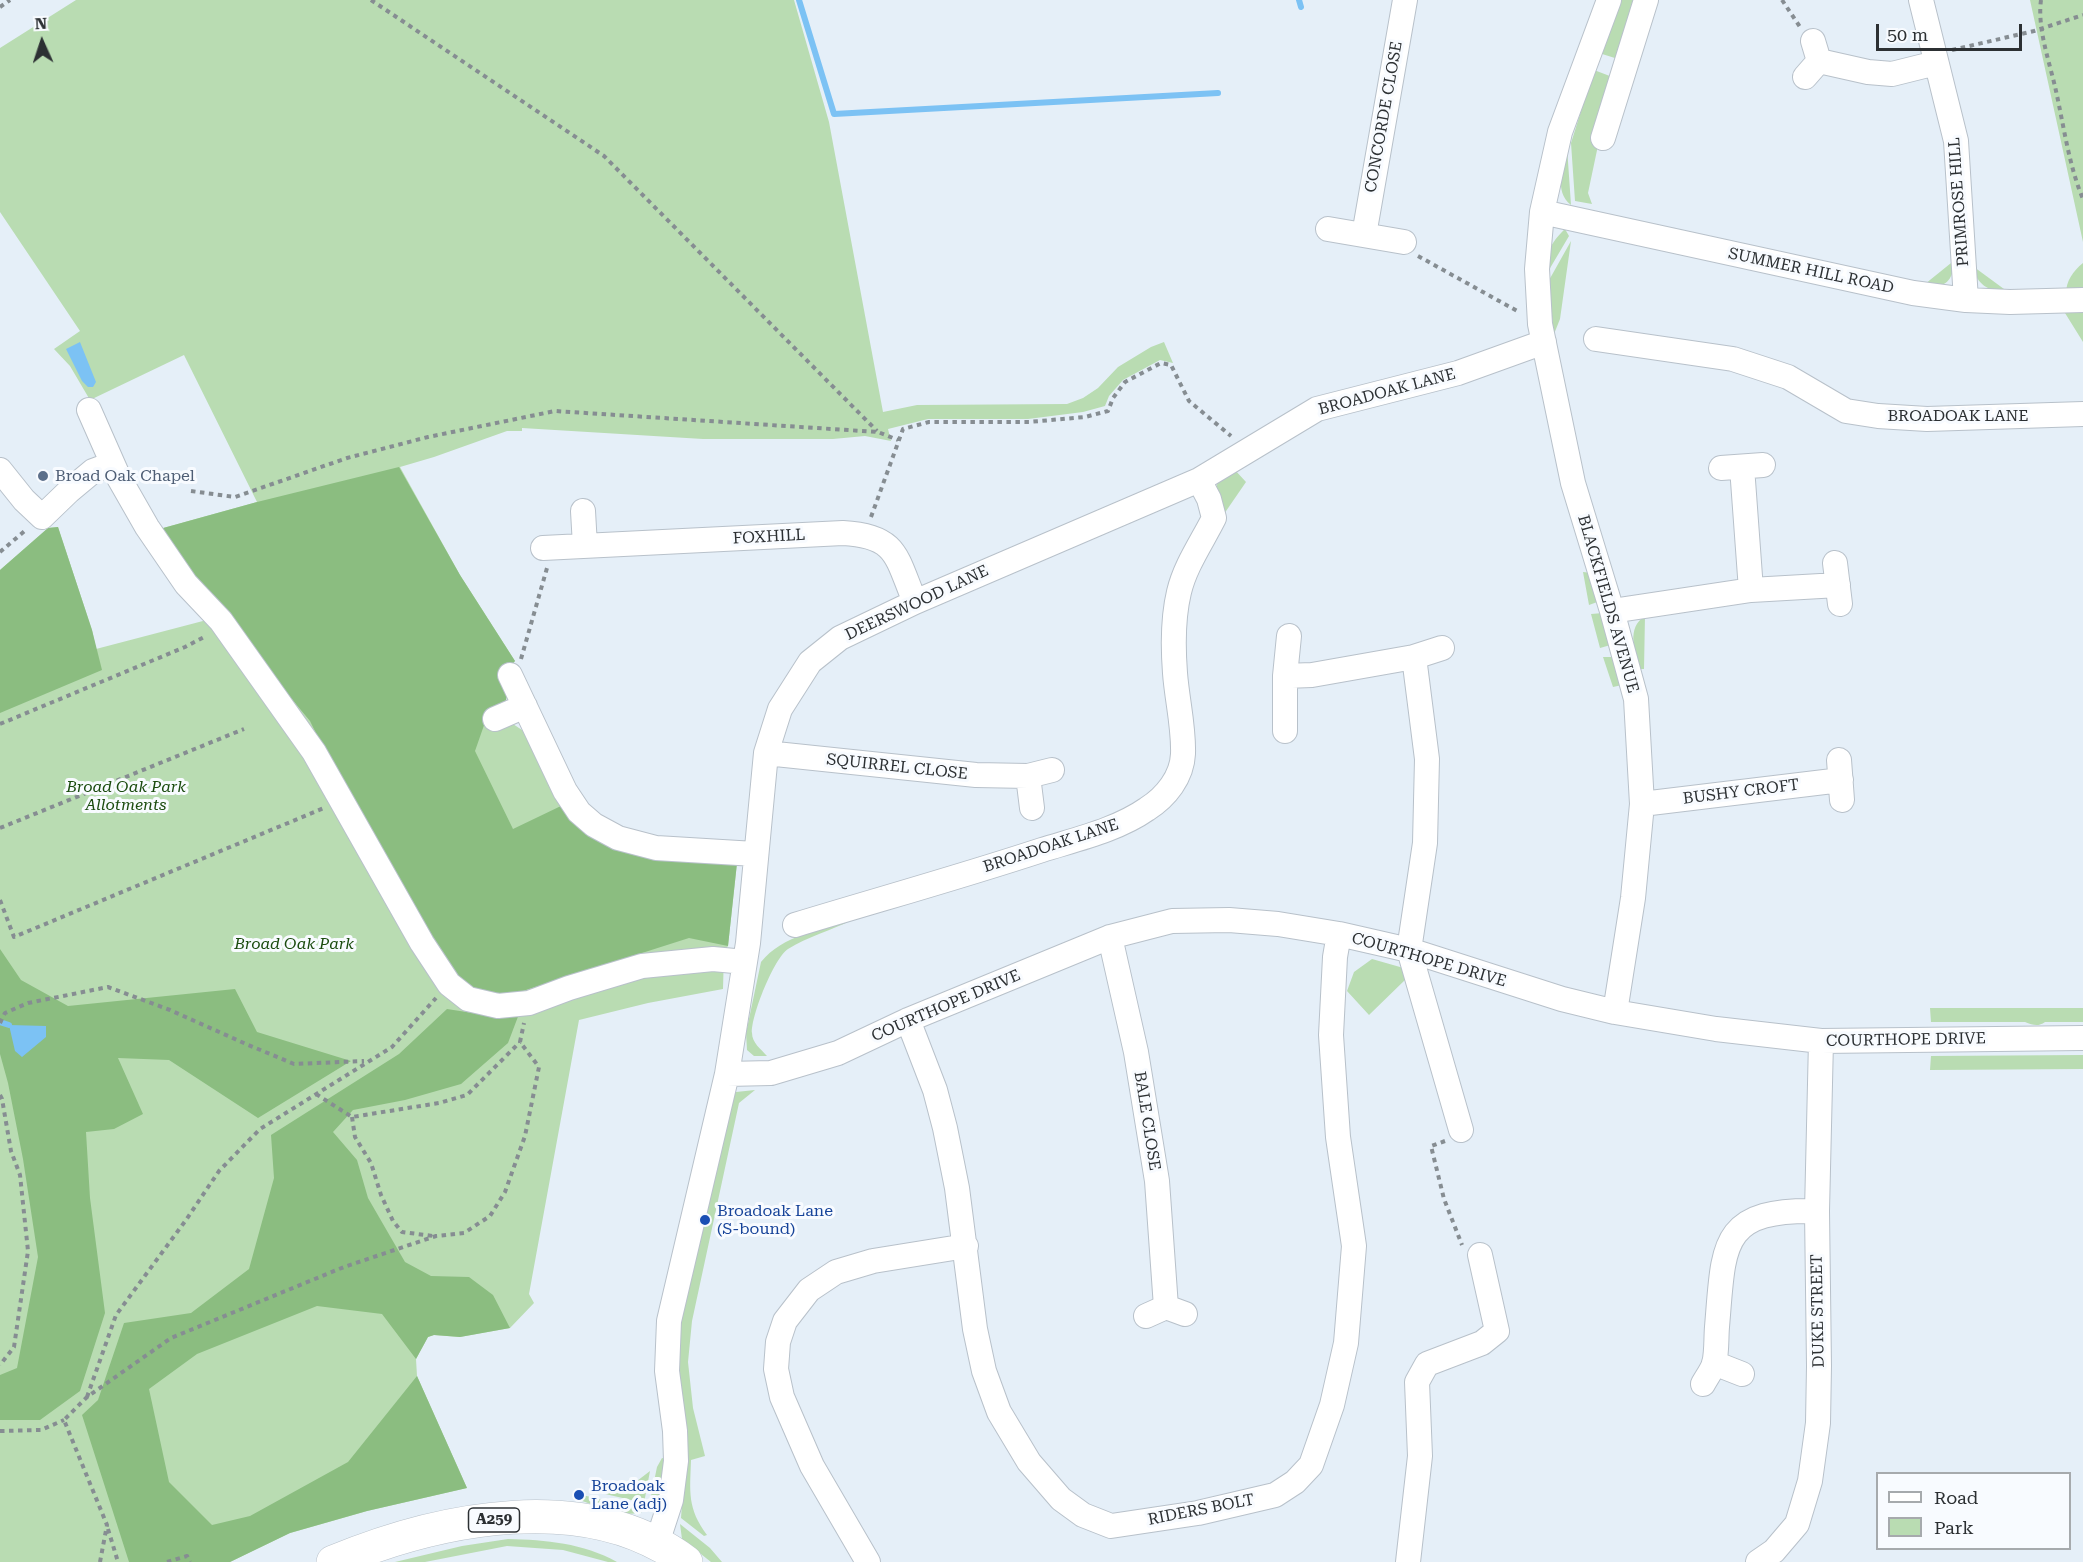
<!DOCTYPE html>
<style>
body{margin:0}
#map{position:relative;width:2083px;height:1562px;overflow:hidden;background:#e5eff8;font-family:"Roboto Serif",serif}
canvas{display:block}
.legend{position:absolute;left:1876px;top:1472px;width:195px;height:78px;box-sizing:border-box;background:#f8fbff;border:2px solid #a6aaad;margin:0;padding:8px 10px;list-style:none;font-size:18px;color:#2c3033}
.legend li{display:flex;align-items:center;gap:12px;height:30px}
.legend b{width:30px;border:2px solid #a6aaad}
.north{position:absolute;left:12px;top:12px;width:60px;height:60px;-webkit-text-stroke:4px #f8fbff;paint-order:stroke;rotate:357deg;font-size:16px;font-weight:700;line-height:24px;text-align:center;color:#2c3033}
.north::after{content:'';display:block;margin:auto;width:21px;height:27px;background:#2c3033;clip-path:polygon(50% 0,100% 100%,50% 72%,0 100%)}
.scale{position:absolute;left:1876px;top:24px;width:146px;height:27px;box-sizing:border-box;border:3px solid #2c3033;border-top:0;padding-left:8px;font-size:18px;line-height:21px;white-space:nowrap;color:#2c3033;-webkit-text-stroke:4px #f8fbff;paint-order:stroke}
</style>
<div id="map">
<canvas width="2083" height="1562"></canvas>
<ul class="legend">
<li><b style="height:8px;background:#fff"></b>Road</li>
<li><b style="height:16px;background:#b9dcb2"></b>Park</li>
</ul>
<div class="north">N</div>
<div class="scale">50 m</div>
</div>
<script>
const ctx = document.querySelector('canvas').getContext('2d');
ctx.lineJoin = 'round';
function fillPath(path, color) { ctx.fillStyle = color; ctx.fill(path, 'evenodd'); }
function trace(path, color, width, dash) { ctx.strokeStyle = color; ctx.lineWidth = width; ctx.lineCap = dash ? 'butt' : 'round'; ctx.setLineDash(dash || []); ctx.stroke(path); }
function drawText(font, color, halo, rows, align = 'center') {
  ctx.font = font + ' "Roboto Serif",serif'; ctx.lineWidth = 6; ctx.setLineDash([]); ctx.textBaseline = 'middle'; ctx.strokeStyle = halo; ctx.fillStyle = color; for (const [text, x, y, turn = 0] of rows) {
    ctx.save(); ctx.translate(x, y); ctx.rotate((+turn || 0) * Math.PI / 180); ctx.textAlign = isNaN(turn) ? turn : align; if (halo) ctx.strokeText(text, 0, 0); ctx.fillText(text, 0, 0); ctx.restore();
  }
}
fillPath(new Path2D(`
 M76,0H794L829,122L883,412L917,405L1067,404L1083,398L1098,388L1118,367L1151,347L1164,342L1173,363L1160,360L1123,380L1109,396L1105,406L1083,412L1028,419H928L888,429L891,441L865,436L833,439H703L522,428V431H507L434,457L400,467L460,575L515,661L502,676L505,704L513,724L528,734L574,820L737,863L728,946L724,953L723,989L648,1003L579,1020L529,1294L534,1303L510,1328L460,1337L434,1335L428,1337L416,1359L417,1376L467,1488L367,1511L290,1533L230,1562H0V570L48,528L58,527L92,630L96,649L222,616L156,530L257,502L184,355L90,400L70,366L54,349L80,331L0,212V48Z
 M1617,0H1638L1618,59L1599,53Z
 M2030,0H2083V242Z
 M1594,70L1615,78L1600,136L1588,193L1592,204L1575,201L1571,143Z
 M1567,147L1571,205C1553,191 1564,166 1567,147Z
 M1565,229L1569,236L1546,275C1547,253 1549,244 1565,229Z
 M1571,241L1560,319L1554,334L1548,282Z
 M1956,259C1952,279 1948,290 1925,284Z
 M2083,263V288L2066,294C2066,281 2073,271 2083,263Z
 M1974,267L2004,289V293C1989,290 1976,285 1974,267Z
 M2083,311V342L2065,313L2030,312Z
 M1234,469L1246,482L1224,514L1215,490L1220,477Z
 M1583,572L1592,573L1600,601L1589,605Z
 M1603,613L1614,644L1600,648L1591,614Z
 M1645,616L1644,669H1639C1635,651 1626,628 1645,616Z
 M1603,657H1616L1622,685L1613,687Z
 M852,920C832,930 807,937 788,949C774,958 751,1016 752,1033C752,1043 761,1049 767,1056H754L747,1050L746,1033L761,962C783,935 820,930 852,920Z
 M1372,959L1407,969L1406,979L1369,1015L1347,991L1354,972Z
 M1930,1008H2083V1022H2045C2038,1027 2033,1025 2025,1022H1931Z
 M2083,1055V1069L1930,1070L1931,1056Z
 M755,1090L739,1103L692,1321L688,1362L693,1408L705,1456L691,1460C690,1492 687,1508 707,1535L704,1536L681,1518L685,1462L677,1368V1323L731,1100L736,1092Z
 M662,1458L666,1459L661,1495L656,1503L650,1501L657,1467Z
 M650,1471L644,1503L601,1493V1490L637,1481Z
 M582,1495L648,1510C625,1520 601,1507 579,1500Z
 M680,1524L710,1548L722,1562H711L682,1539Z
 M508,1539C546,1540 583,1543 617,1562H608L563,1550L507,1546L425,1562H395L462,1546Z`), '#b9dcb2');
fillPath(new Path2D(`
 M399,467L460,575L515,661L502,676L508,692L505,704L489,711L475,751L513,829L563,805L574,820L737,863L728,946L689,938L504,997L483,996L461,983L397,882L337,776L310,721L223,616L156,530L257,502Z
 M58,527L92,630L102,670L0,713V570L48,528Z
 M0,949L21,980L68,1006L235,989L257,1032L351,1061L258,1118L169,1060L118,1058L143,1114L114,1129L86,1132L90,1198L105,1313L80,1391L40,1420H0V1375L17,1368L38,1257L23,1159L8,1083L0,1054Z
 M447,1009L492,1016L519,1014L508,1043L461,1084L405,1100L353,1110L333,1132L357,1160L368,1198L405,1262L431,1276L469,1277L493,1295L510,1328L460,1337L434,1335L428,1337L416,1359L382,1314L317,1306L197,1354L149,1389L169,1482L212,1525L250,1516L348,1462L417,1376L467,1488L367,1511L290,1533L230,1562H129L82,1415L98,1400L124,1323L191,1313L249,1269L274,1178L271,1135L399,1054Z`), '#8bbd80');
fillPath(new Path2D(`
 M80,342L96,382L93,387H88L82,381L66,349Z
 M9,1025L46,1026V1037L22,1057L15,1051Z`), '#7cc2f4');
trace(new Path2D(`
 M799,0L834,114L1218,93
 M1299,0L1301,7
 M0,1022L9,1025`), '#7cc2f4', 6);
const minor = new Path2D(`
 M1609,0L1560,132L1542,212L1537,269L1540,324L1573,483L1612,611L1636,699L1642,804L1633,898L1615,1012
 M1921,0L1956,141L1966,300
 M1819,61L1868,72L1892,74L1936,63
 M1805,77L1819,61L1813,41
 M1603,138L1646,0
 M1542,212L1913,293L1966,300L2010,302L2083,300
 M1328,229L1404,242
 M1364,235L1405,0
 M1596,339L1733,359L1788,377L1846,411L1878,416L1927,419L2083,414
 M89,410L119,478L147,527L186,584L221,621L314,752L422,943L449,984L468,999L498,1006L529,1003L569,988L642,966L713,959L745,962
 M1742,467L1751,590
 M1721,468L1763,465
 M0,470L24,500L42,517L69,491L93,471L112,464
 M583,511L585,546
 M543,548L843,533C898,536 896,557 915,602
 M1835,563L1840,604
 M1612,611L1751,590L1838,585
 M1414,657L1442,648
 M510,675L565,791L579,812L594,825L618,838L656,848L755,854
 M1285,676L1312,675L1414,657L1427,759L1425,843L1409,950L1461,1130
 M495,719L525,706
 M1285,731V676L1289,636
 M766,753L976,775L1028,776L1052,770
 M1839,760L1842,800
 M1028,776L1032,808
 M1642,804L1841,780
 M795,925C877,900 960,877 1042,850C1077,839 1117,830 1147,809C1166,797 1182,777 1183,754C1184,727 1177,700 1175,673C1173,647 1173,617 1179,592C1185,566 1202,542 1214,518L1209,499L1199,480
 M1110,937L1136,1052L1157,1181L1166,1307
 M908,1020L935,1090L945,1128L957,1188L975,1329L984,1371L999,1412L1029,1462L1061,1499L1083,1515L1111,1526L1198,1513L1275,1495L1295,1482L1311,1465L1332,1405L1346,1343L1354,1246L1338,1137L1331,1035L1335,957L1339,934
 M727,1074L771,1073L838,1053L908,1020L1110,937L1172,921L1229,920L1278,924L1339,934L1409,950L1562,999L1615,1012L1716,1029L1821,1041L2083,1038
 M1146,1316L1166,1307L1185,1314
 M1714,1363L1742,1374
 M1703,1384C1707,1377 1712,1370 1714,1364C1717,1353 1716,1338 1717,1327C1724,1245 1719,1209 1817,1211
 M657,1543L671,1500L676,1461L675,1431L667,1371L669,1321L727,1074L748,943L766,753L780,709L810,662L840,638L915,602L1199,480L1317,409L1458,373L1544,342
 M868,1562L812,1466L782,1397L776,1369L778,1342L785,1321L809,1290L836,1272L873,1261L966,1246
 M1408,1562L1420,1456L1417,1382L1427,1364L1482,1343L1497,1331L1480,1255
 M1758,1562L1774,1551L1797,1524L1810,1481L1818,1423L1819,1366L1817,1211L1821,1041`);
const highway = new Path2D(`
 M333,1562C439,1518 587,1487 686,1562`);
trace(minor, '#b8c1ca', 26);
trace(highway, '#b8c1ca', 34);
trace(new Path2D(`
 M371,0L604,156L877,431
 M1782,0L1800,27
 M2041,0C2037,29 2050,63 2056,91C2064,127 2069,166 2083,199
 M0,7L10,0
 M1952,50L2034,31L2083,15
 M1418,256L1519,312
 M191,491L235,497L347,458L428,437L555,411L878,432L898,440
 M871,517L903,429L929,422H1029L1085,417L1108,411L1113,398L1125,382L1161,363L1171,365L1189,401L1231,436
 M0,552L27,529
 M521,659L547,568
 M0,724L185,647L206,636
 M0,828L244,729
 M0,900L14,937L324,808
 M0,1023L5,1013L28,1003L108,987L170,1010L246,1044L294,1064L364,1061
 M316,1094L352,1117L439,1103L467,1095L520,1042
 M0,1095L2,1099L11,1151L20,1175L28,1251L14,1347L0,1365
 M352,1117L355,1137L371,1163L381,1195L393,1221L402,1232L433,1236
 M1445,1141L1431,1146L1444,1199L1462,1245
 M87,1397L116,1315L186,1220L219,1171L260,1129L392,1047L436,998
 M0,1431L41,1430L64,1420
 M108,1529L118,1562
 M100,1562L107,1525L64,1420L87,1397L171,1338L344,1267L436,1236L464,1233L490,1216L505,1192L525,1136L539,1067L520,1042L524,1023
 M167,1562L187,1556L190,1562`), '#868d92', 4, [4.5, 4.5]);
trace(minor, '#fff', 24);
trace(highway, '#fff', 33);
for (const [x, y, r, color] of [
 [43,476,6,"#5c6f8a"],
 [705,1220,6,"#1a4fb4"],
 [579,1495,6,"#1a4fb4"]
]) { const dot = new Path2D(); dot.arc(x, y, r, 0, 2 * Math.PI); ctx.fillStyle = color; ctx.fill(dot); trace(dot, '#f8fbff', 2); }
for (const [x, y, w] of [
 [494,1520,51]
]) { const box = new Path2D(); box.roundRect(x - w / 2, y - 12, w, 24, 4.5); ctx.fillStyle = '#f8fbff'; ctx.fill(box); trace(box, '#2c3033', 1.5); }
drawText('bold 15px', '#2c3033', null, [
 ["A259",494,1520]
]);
drawText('16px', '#2c3033', '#f8fbff', [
 ["CONCORDE CLOSE",1384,117,-80],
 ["PRIMROSE HILL",1959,202,-94],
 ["SUMMER HILL ROAD",1811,271,12],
 ["BROADOAK LANE",1387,392,-15],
 ["BROADOAK LANE",1958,416],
 ["FOXHILL",769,537,-3],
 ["DEERSWOOD LANE",917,603,-25],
 ["BLACKFIELDS AVENUE",1608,604,74],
 ["SQUIRREL CLOSE",897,767,6],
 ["BUSHY CROFT",1741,792,-7],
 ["BROADOAK LANE",1051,846,-18],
 ["COURTHOPE DRIVE",1429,960,16],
 ["COURTHOPE DRIVE",946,1006,-23],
 ["COURTHOPE DRIVE",1906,1040,-1],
 ["BALE CLOSE",1147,1121,81],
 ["DUKE STREET",1818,1311,-91],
 ["RIDERS BOLT",1201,1510,-11]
]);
drawText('16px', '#4e5e75', '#f8fbff', [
 ["Broad Oak Chapel",55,476]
], 'left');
drawText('italic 16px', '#1b4c0f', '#f8fbff', [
 ["Broad Oak Park",126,787],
 ["Allotments",126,805],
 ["Broad Oak Park",294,944]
]);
drawText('16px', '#164399', '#f8fbff', [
 ["Broadoak Lane",717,1211],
 ["(S-bound)",717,1229],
 ["Broadoak",591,1486],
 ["Lane (adj)",591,1504]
], 'left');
</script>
